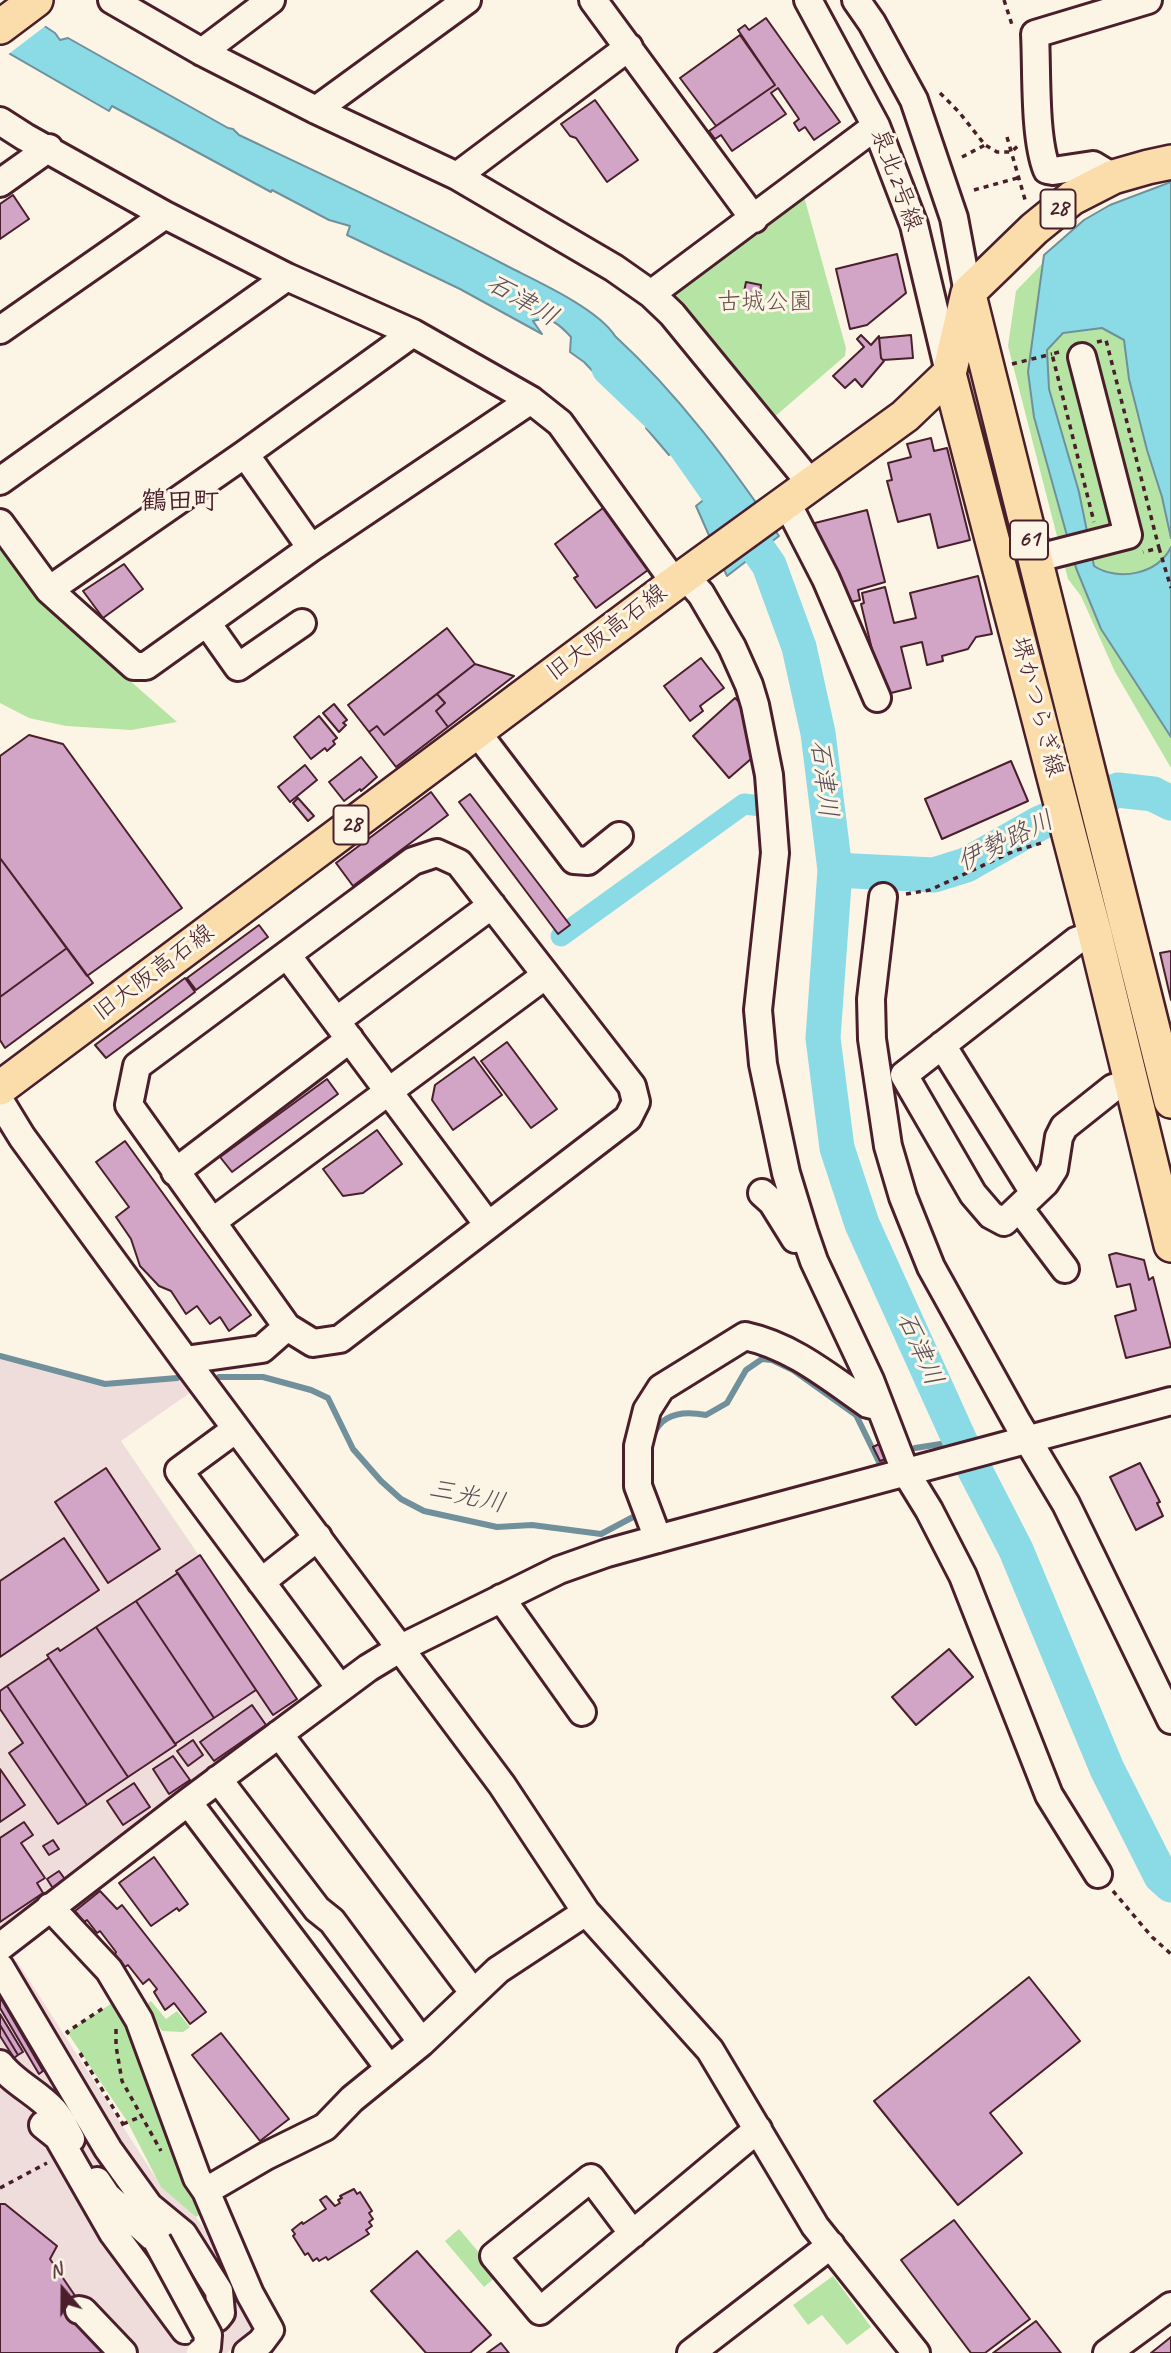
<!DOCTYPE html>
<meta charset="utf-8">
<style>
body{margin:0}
#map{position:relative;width:1171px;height:2353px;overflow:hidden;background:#fcf5e5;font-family:Caveat,sans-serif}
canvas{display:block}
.north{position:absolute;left:28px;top:2255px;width:70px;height:70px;-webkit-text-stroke:5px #fcf5e5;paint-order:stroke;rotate:340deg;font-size:19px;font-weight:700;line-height:28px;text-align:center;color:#4a1f2b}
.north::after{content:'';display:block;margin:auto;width:24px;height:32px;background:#4a1f2b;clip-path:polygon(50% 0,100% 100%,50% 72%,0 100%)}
</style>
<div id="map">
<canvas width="1171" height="2353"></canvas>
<div class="north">N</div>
</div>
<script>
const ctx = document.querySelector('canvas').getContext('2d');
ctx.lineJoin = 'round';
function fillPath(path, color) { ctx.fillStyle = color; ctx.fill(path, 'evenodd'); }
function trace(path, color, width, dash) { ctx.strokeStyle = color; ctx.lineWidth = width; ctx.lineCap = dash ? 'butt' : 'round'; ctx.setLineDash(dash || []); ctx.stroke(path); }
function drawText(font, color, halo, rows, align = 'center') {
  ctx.font = font + ' Caveat,"Klee One",sans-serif'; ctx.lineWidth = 6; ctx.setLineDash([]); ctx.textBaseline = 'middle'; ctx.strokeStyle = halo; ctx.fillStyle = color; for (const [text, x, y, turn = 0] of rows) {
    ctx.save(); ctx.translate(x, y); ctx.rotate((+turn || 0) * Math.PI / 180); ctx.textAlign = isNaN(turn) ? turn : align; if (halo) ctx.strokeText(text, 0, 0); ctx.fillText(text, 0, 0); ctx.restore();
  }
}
fillPath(new Path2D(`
 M0,1359L104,1387L185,1378L194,1390L121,1441L300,1704L161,1809H152L127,1830L118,1847L0,1931Z
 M17,1961L161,2186L196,2217L220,2252L254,2315L251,2332L227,2353H0V1975Z`), '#efdddc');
fillPath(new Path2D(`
 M1171,182V768L1115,672L1081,596L1068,579L1008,346L1016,291L1084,220L1110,205Z
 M803,193L846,348L845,356L772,419L741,376L672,298V289Z
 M0,546L39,601L177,722L131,730L66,726L29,718L0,703Z
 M117,2000L204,2211L196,2217L161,2187L127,2121L67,2032Z
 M151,2001L166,2019L177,2011L190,2027L183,2032L162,2031L146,2005Z
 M459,2229L498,2275L484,2287L445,2241Z
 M833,2276L871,2327L847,2345L822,2315L808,2325L793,2305Z`), '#b5e4a4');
const water = new Path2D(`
 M0,0H5L55,33L60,40L68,38L228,128L233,129L239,135C332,179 422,221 513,269C541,283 599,310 615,336C678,394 731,465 779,536L727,576L696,506L717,489L719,482L714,480L689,444L680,442L669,455L646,428L658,412L646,401L627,407L584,362L570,352L571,337C559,324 551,316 533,321L542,334L460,289L347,235L350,226L329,220L272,190L271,192L112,106L109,111L0,48Z
 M1171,182V538L1162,497L1147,450L1129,379L1124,340L1102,328L1063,333L1047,350L1049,389L1079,492L1094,566C1118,582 1159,574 1171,547V737L1101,629L1076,568L1034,417L1028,372L1044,255L1084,220L1110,205Z`);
fillPath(water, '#8adbe6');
trace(water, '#70909b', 2);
fillPath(new Path2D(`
 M0,0H12L48,24L6,56L0,52Z`), '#fcf5e5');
trace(new Path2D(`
 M0,1356L105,1384L177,1378
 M219,1377H263L311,1390L328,1398L353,1449L381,1481L401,1499L424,1511L497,1527L532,1525L601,1534L635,1516
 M654,1434C663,1412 685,1411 706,1415L727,1403L746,1370L762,1359L772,1360L793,1370L856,1415L880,1464L884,1462
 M915,1448L960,1441`), '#70909b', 6);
trace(new Path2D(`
 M561,936L744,804L761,806`), '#8adbe6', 21);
trace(new Path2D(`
 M609,368L674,430L769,565L799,647L818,733L835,870L823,1038L837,1148L862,1224L960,1441L1016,1550L1107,1769L1161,1876L1171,1885
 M835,870L934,875L966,865L1040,823L1118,790L1153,794L1171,803`), '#8adbe6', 35);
const building = new Path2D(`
 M766,18L840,122L814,140L805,127L799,131L794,123L799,119L778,88L771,93L786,114L732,151L721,135L715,139L709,131L775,85L738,30L745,25L749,30Z
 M740,35L775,85L716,126L680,78Z
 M595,100L638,160L607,182L576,138L570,136L561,124Z
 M13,195L29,219L0,239V204Z
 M897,254L906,293L867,325L850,329L836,269Z
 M746,282L761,285L760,294L744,292Z
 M861,335L871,345L879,336L881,358L884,361L862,387L855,379L845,388L833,376L864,347L857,339Z
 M911,335L913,358L883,360L881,358L879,338Z
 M931,438L934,451L947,448L970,540L938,548L930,514L898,522L887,481L892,480L888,463L911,457L907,444Z
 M603,508L648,570L596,608L574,578L578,576L555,544Z
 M867,510L885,582L858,590L860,600L851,602L822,552L815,523Z
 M124,564L143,589L103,618L83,591Z
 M978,576L992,634L976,637L968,649L942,656L943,661L927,665L922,642L901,647L911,688L883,695L861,604L864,603L862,593L885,587L894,623L916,618L910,593Z
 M447,628L475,664L384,735L377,726L369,732L348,705Z
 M701,658L724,688L700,706L703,711L690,721L664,686Z
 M475,664L514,676L448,727L436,711L445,703L437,694Z
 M437,694L445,703L436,711L448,727L396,767L369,732L377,726L384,735Z
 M735,698L752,714L759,752L729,778L693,736Z
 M334,704L347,720L343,723L346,725L339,732L323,713Z
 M319,716L337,738L333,741L335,744L327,751L325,748L311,759L294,737Z
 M29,735L63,744L182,908L87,976L0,858V756Z
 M361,757L377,777L361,791L360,789L344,801L329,782Z
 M1011,761L1028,801L942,839L925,799Z
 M305,765L317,780L290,802L278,787Z
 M431,792L448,815L353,886L336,863Z
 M470,794L570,925L558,934L459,802Z
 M298,798L314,816L308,821L293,803Z
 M0,858L67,948L0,997Z
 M259,925L268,937L196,990L187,978Z
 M67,948L93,983L5,1048L0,1040V997Z
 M1171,951V1000L1160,953Z
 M185,978L195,992L106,1058L95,1045Z
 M507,1042L557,1109L531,1128L481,1061Z
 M474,1057L502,1095L453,1130L432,1100L435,1085Z
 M327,1079L338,1094L232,1172L220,1157Z
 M377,1130L402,1164L363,1193L343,1196L323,1169Z
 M125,1141L251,1315L229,1331L220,1317L210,1324L197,1306L186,1314L171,1291L159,1286L140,1266L131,1239L116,1217L129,1207L96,1162Z
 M1116,1253L1144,1260L1149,1280L1153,1277L1171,1347L1126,1358L1115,1316L1136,1310L1130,1284L1117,1287L1109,1255Z
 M881,1443L888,1458L880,1461L873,1447Z
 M1140,1463L1160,1502L1157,1503L1163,1516L1136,1530L1110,1477Z
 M106,1468L160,1549L108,1583L55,1502Z
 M64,1538L99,1590L0,1657V1581Z
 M200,1555L297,1699L273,1715L176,1571Z
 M178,1573L256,1690L214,1718L136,1601Z
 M136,1601L214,1718L175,1744L96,1627Z
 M96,1627L176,1745L128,1777L47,1655L58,1648L60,1651Z
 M949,1649L973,1677L916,1725L892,1697Z
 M49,1658L128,1777L87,1805L7,1686Z
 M7,1686L87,1805L58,1824L9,1753L23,1743L0,1709V1691Z
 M252,1705L266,1725L214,1761L200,1742Z
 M193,1740L203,1755L188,1766L177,1751Z
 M173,1756L190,1780L169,1794L153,1769Z
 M0,1769L25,1805L0,1822Z
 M134,1783L150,1807L123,1825L107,1801Z
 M24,1822L33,1835L21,1843L45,1878L37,1883L43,1893L0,1922V1838Z
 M53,1840L59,1849L49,1855L43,1846Z
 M154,1857L188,1904L179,1911L177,1908L151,1926L119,1883Z
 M59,1871L67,1882L54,1890L47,1879Z
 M100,1891L117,1909L122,1905L206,2012L190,2024L174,2003L165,2010L154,1992L157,1989L149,1979L143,1984L128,1965L125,1967L115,1954L116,1952L100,1931L97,1933L87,1920L84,1922L75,1911Z
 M1029,1977L1080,2041L990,2113L1022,2153L958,2205L874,2101Z
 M0,1997L43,2071L39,2074L0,2008Z
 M0,2014L23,2052L18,2055L0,2025Z
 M0,2025L18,2055L14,2058L0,2036Z
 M221,2033L289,2119L260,2141L192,2055Z
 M354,2189L357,2194L360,2192L372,2211L369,2213L373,2219L369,2222L372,2226L366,2230L369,2234L328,2260L326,2257L319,2261L317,2258L313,2261L308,2253L305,2255L293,2236L295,2234L292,2230L302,2222L303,2224L326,2209L320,2200L326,2196L335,2206L340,2203L338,2200L342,2198L340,2196Z
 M0,2204H5L57,2246L50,2259L114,2353H0Z
 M954,2220L1030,2319L985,2353H971L901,2260Z
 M417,2251L491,2335L470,2353H426L371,2291Z
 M1036,2321L1061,2353H993Z
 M1171,2337V2353H1151Z
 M501,2343L509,2353H487Z`);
fillPath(building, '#d2a4c6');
trace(building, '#4a1f2b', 2);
const minor = new Path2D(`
 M112,0L202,52L316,110L457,176L614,268L651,294L672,314L812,485
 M593,0L754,219
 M808,0L876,126L914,225L949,372
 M856,0L872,23L914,100L954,218L968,293
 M202,52L271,0
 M316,110L467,0
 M0,121L25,137L165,215L287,277L413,333L531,400L560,423L675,583
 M457,176L629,47
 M1113,177L1093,165L1053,171L1047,170C1034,137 1037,71 1035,34L1148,0
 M0,183L49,148
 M651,294L876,126
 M0,330L165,215
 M245,454L311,548
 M0,481L287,277
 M787,503L826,579L877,698
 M0,523L49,590L134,666H146L311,548L531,400
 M1034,559L1128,535L1082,357
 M685,576L701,594L732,647L749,685L755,705L769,775L775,853L758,1010L763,1064L786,1173L804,1232L814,1261L870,1380L905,1471L929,1510L963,1576L1049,1795L1098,1874
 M49,590L245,454L413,333
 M207,623L238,667L302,623
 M476,731L574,860L588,861L619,836
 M437,853L459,863L632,1086L636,1102L628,1118L340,1339L313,1343L287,1327L129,1105L137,1066L413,861Z
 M883,897L871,999L872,1039L888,1146L903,1197L931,1267L1017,1422L1066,1504L1171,1720
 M1095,934L1076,941L904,1075L973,1194L991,1215L1004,1222L1045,1183L1054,1169L1059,1137L1064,1127L1113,1088L1131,1083
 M287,955L488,1225
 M336,1021L492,905
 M942,1045L1034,1193
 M0,1101L22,1137L185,1360L502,1785L586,1912L710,2050L815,2226L916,2353
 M175,1172L350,1039
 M762,1193L772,1202L795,1239
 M1019,1208L1065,1269
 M212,1222L546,975
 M185,1360L262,1349L287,1327
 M236,1429L179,1471L340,1688
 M658,1539L638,1486V1446L647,1410L661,1388L745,1336C792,1346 829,1377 868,1404L880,1407
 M261,1582L318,1537
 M501,1598L582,1712
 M279,1734L466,1983
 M218,1779L317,1909L332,1921L415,2033
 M188,1802L383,2060
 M50,1907L109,1970L139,2020L197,2178L206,2191L250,2294L270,2330L261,2342L247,2353
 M0,1947L188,1802L368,1668L401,1648L559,1570L607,1553L672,1535L1171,1401
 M0,1967L108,2149L149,2206L183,2234L219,2291L221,2313L217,2318L185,2330L113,2233L58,2137L43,2125
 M0,2064C14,2083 38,2093 54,2111C61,2119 66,2130 71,2139
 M97,2181L107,2196L157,2241
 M206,2191L266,2156L325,2127L352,2099L421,2043L498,1970L586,1912
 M633,2234L591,2178L494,2256L540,2311L758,2129
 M79,2310L83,2311L123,2353
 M691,2353L831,2245
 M1107,2353L1171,2306`);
const major = new Path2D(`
 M0,27L36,0
 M970,299L1171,1101
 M949,374L1095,934L1171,1245
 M0,1088L675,583L905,416L949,374L968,293L1034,229L1072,198L1113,177L1148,167L1171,162`);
trace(minor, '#4a1f2b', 32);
trace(major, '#4a1f2b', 38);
trace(new Path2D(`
 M1004,0L1013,28
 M940,93L959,112L985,145L997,152H1011L1019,145
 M1007,137L1026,203
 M962,157L985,145
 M974,190L1021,177
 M1097,342L1106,340L1159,548L1143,552
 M1059,352L1052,354L1094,522
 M1012,364L1052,354
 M1159,548L1171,588
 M906,894L930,890L1014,851L1045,842
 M1113,1891L1152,1937L1171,1954
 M116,2029V2046L122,2081L161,2151
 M69,2034L67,2032L105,2007
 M80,2053L123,2124L119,2126
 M123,2124L140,2117
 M0,2188L47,2163`), '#4a1f2b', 3.5, [5, 5]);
trace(minor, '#fcf5e5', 26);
trace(major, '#fbddab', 33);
const minorBridge = new Path2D(`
 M157,2241L208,2335L207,2347L200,2353`);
trace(minorBridge, '#4a1f2b', 32, []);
trace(minorBridge, '#fcf5e5', 26);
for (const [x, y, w] of [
 [1058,209,35],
 [1029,540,38],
 [351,825,35]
]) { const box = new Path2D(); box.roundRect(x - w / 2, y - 19.5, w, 39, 5); ctx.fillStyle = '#fcf5e5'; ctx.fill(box); trace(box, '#4a1f2b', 2); }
drawText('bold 23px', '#4a1f2b', null, [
 ["28",1058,209],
 ["61",1029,540],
 ["28",351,825]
]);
drawText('24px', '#4a1f2b', '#fcf5e5', [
 ["泉北2号線",896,180,70],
 ["旧大阪高石線",607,633,-37],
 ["堺かつらぎ線",1037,707,75],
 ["旧大阪高石線",154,973,-37]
]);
drawText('24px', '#655049', '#fcf5e5', [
 ["古城公園",765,303]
]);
drawText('italic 26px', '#5a4e5a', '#fcf5e5', [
 ["石津川",522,301,30],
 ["石津川",823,779,83],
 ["伊勢路川",1006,842,-26],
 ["石津川",919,1349,66],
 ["三光川",467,1497,12]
]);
drawText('bold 26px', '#4a1f2b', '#fcf5e5', [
 ["鶴田町",180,502]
]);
</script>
